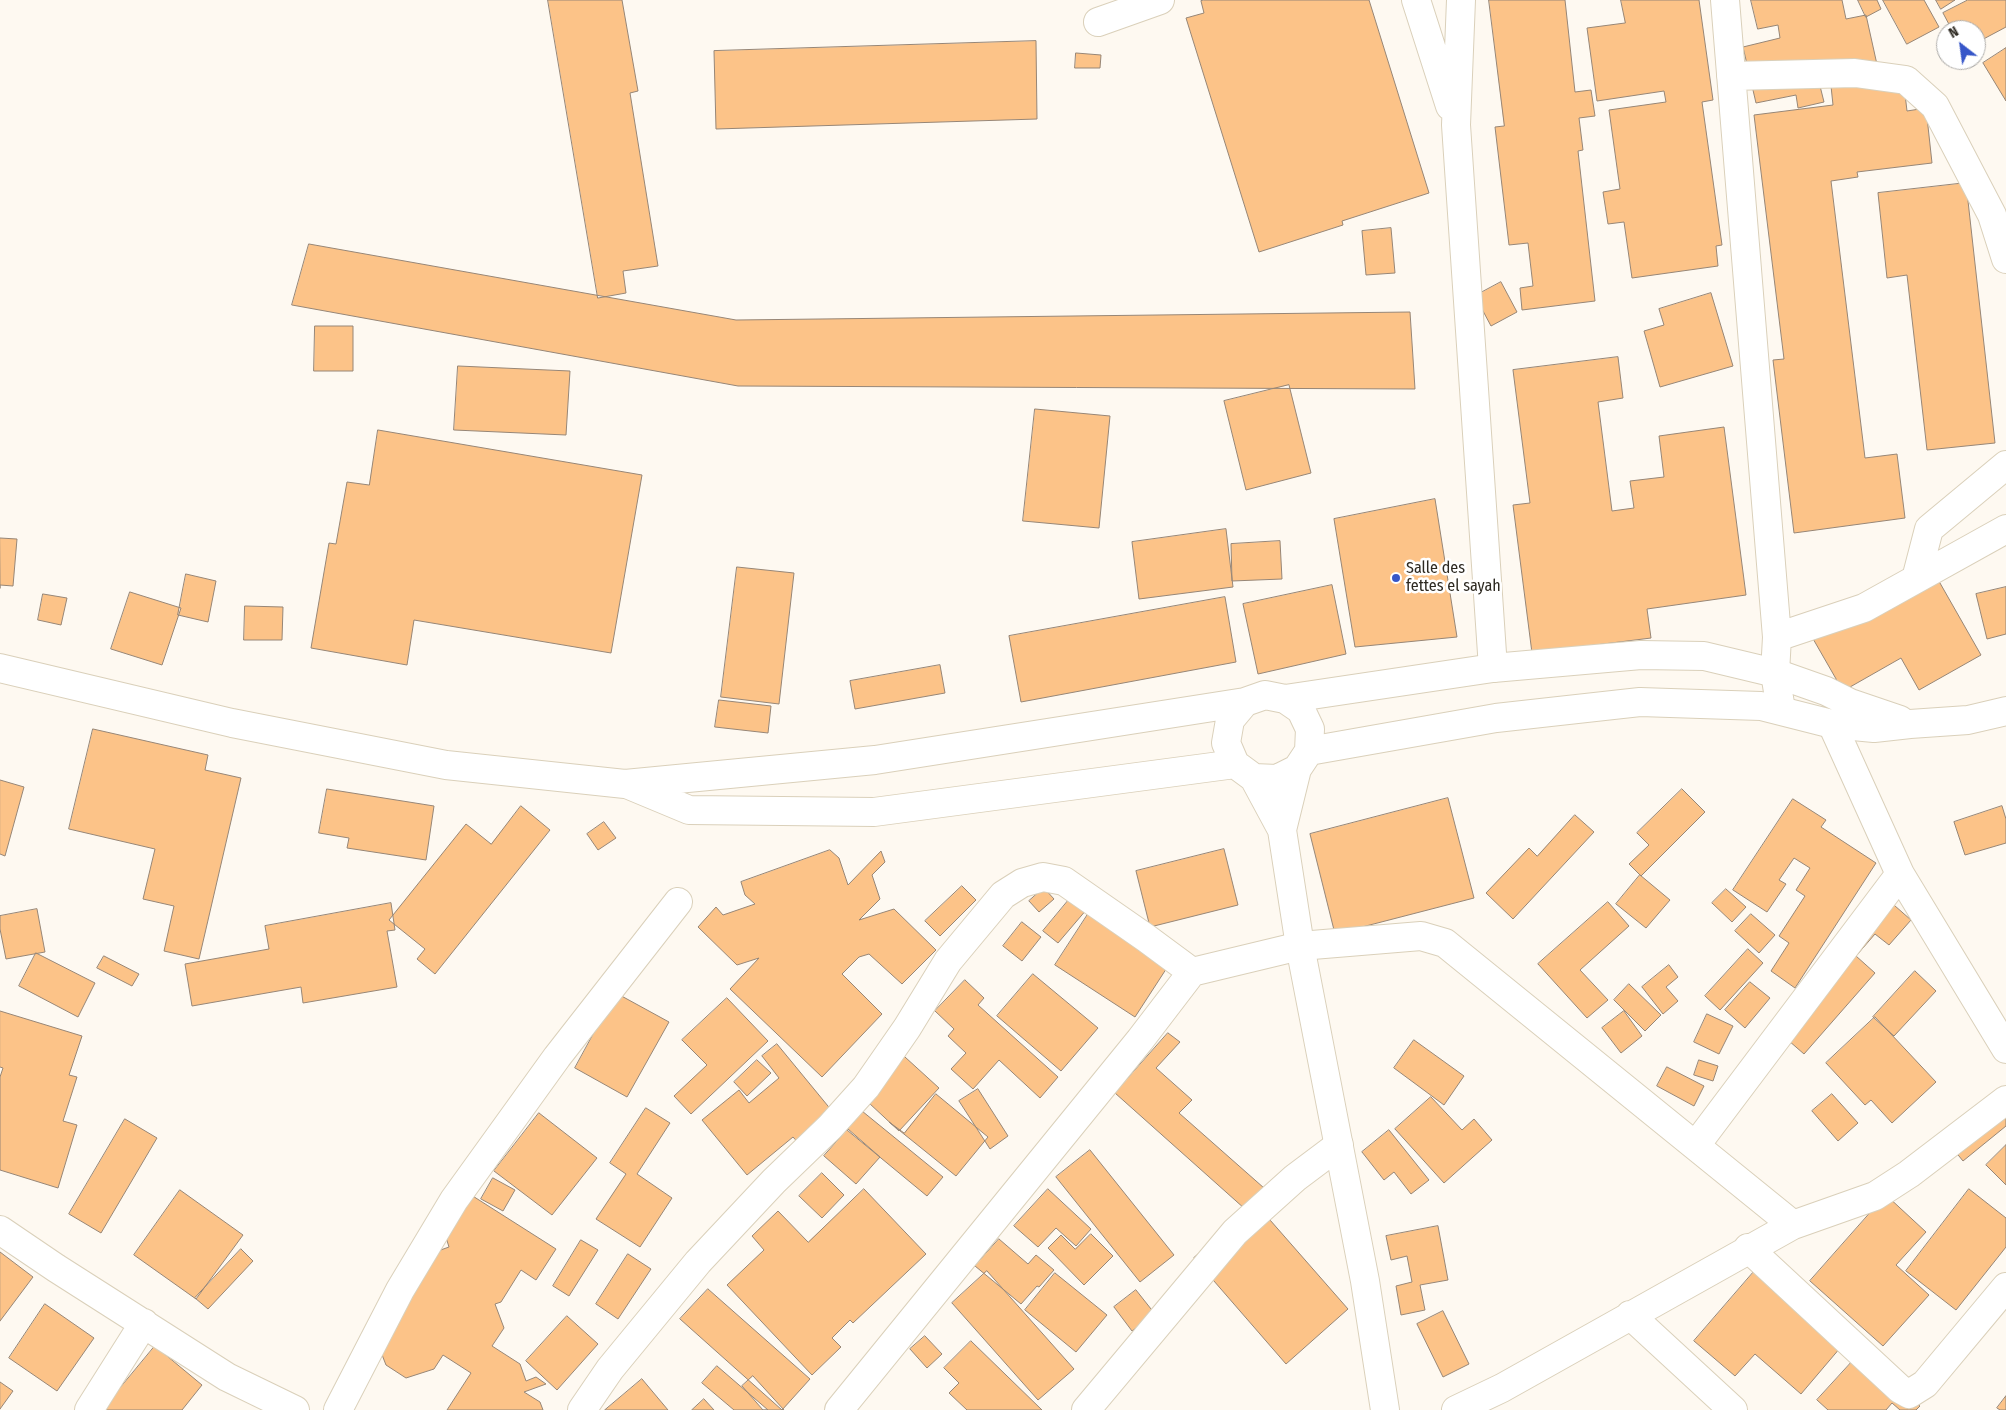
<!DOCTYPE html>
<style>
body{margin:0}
#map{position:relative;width:2006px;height:1410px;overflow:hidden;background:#fef9f1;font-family:"Fira Sans Condensed",sans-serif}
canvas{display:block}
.north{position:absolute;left:1936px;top:20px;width:50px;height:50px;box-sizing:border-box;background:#fff;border:1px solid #aba9a6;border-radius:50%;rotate:330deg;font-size:14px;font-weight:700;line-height:20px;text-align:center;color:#2d2921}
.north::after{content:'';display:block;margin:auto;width:18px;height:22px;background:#3656c8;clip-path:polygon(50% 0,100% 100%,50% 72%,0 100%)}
</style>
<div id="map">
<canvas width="2006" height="1410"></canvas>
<div class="north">N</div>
</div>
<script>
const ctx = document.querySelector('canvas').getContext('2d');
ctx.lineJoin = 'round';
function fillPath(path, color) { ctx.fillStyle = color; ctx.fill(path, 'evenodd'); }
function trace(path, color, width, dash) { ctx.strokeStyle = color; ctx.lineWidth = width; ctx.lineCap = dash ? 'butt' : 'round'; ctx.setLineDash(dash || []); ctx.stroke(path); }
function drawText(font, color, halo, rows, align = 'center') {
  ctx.font = font + ' "Fira Sans Condensed",sans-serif'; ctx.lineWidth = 5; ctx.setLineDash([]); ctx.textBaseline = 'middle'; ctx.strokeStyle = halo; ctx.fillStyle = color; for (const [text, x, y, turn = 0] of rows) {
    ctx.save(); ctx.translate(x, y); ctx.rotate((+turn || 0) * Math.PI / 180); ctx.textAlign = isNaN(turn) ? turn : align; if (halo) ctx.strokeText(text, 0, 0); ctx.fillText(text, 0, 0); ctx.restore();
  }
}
const building = new Path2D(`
 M548,0H622L638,91L630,93L658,266L623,271L626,293L598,298Z
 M1204,0H1369L1429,193L1342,221L1343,225L1259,252L1186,18L1204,13L1201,1Z
 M1489,0H1565L1575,92L1591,90L1595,116L1579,118L1583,150L1578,151L1595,301L1522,310L1520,288L1533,286L1528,243L1509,245L1495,127L1504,126Z
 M1621,0H1699L1713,100L1702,102L1722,245L1716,246L1718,266L1632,278L1624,222L1608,224L1603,192L1620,189L1609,110L1666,102L1664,91L1597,101L1587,28L1625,23Z
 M1751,0H1842L1846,19L1866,15L1878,69L1819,82L1824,102L1798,108L1796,95L1756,103L1743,47L1780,38L1778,25L1758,29Z
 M1858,0H1877L1881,9L1866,17Z
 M1883,0H1924L1939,27L1907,44Z
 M1936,0H1955L1941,9Z
 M1968,0H2006V27L1976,43V30H1952L1943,13Z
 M1036,41L1037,119L716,129L714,51Z
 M2006,48V101L1983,63Z
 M1076,53L1101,55L1100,68H1075Z
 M1903,77L1907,111L1926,108L1932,163L1857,172L1858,177L1831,181L1865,458L1897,454L1905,518L1794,533L1773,360L1784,359L1754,115L1833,105L1831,86Z
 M1966,183L1995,443L1927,450L1907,275L1887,278L1878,193Z
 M1391,228L1395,273L1366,275L1362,231Z
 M309,244L736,320L1410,312L1415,389L738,386L292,305Z
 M1501,282L1517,312L1491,326L1475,296Z
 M1711,293L1733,366L1660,387L1644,331L1664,325L1659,309Z
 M315,326H353V371H314Z
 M1618,357L1623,398L1598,402L1612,511L1634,508L1630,481L1664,477L1659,436L1724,427L1746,595L1647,609L1651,638L1532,653L1513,505L1530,503L1513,370Z
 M458,366L570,371L566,435L454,430Z
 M1289,385L1311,473L1246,490L1224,401Z
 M1035,409L1110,416L1099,528L1023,521Z
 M378,430L642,475L611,653L414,620L407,665L311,648L329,543L336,544L347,482L369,485Z
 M1435,499L1457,637L1355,647L1334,519Z
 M1226,529L1233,587L1139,599L1132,542Z
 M0,538L17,539L13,586L0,585V588Z
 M1280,541L1282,579L1232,581L1231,544Z
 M737,567L794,573L779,704L721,697Z
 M1932,569L1981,655L1919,690L1901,658L1843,691L1812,637Z
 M186,574L216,581L208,622L178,615Z
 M1332,585L1346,654L1258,674L1243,604Z
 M2006,587V634L1987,639L1976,594Z
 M130,592L181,608L162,665L111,649Z
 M43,594L67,598L61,625L38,620Z
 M1225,597L1236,662L1021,702L1009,636Z
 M245,606L283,607L282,640H244Z
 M940,665L945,693L855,709L850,681Z
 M719,700L771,706L768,733L715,727Z
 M93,729L208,755L205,770L241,778L199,959L164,951L174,906L143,899L155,849L69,829Z
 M0,780L24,787L5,856L0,854Z
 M327,789L434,806L426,860L347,848L349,838L319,833Z
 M1682,789L1705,812L1641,876L1629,864L1649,845L1637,833Z
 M1448,798L1474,898L1335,934L1310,834Z
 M1793,799L1826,820L1821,827L1876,863L1795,988L1771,971L1789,943L1779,936L1805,896L1796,890L1810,868L1794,858L1779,880L1786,884L1767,912L1733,890Z
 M521,806L550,830L435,974L417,959L425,949L389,920L466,824L491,844Z
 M2002,806L2006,819V843L1965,855L1954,822Z
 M1575,815L1594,832L1513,919L1486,893L1529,848L1537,856Z
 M604,822L616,838L598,850L587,834Z
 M1224,849L1238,905L1150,927L1136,871Z
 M830,850L839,858L848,885L881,851L885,862L872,875L880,899L859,920L894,909L936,950L902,984L869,954L859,957L842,974L882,1014L822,1077L730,989L759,958L737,965L698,927L716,907L723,915L755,904L745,895L741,882Z
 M1640,875L1670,900L1646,928L1616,904Z
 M962,886L976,900L940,936L925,921Z
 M1044,888L1054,899L1039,912L1029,901Z
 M1726,889L1746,907L1732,922L1712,903Z
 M1878,891L1911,920L1889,945L1875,934L1856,956L1875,973L1804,1054L1781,1034Z
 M1072,896L1087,909L1058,943L1043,931Z
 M1608,902L1629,926L1580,970L1608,1000L1587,1018L1538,964Z
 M391,903L395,930L387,931L397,987L303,1003L301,987L192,1006L185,964L269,949L265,926Z
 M1092,908L1172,960L1135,1017L1055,965Z
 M37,909L45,952L6,959L0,929V916Z
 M1751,914L1775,935L1759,953L1735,931Z
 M1022,922L1041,937L1022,961L1003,946Z
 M1748,949L1763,963L1720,1010L1705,996Z
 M36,953L95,983L78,1017L19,986Z
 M104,956L139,974L132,986L97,968Z
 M1669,965L1678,977L1666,987L1678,1001L1663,1014L1642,987Z
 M1915,971L1936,991L1894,1036L1873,1017Z
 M1033,974L1098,1028L1061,1071L997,1016Z
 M965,980L984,998L978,1005L1058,1077L1040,1098L999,1060L973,1089L951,1069L966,1053L948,1036L954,1029L935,1011Z
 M1750,982L1770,998L1745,1028L1725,1010Z
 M1629,984L1661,1015L1645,1031L1614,1000Z
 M616,993L669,1022L627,1097L575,1068Z
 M727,998L768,1041L691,1114L674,1096L707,1065L682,1040Z
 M0,1011L82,1036L69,1075L77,1077L63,1121L77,1125L58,1188L0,1170V1077L3,1068L0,1067Z
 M1624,1011L1642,1036L1621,1053L1602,1028Z
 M1707,1014L1733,1026L1719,1054L1694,1042Z
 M1875,1017L1936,1082L1892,1123L1871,1100L1865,1105L1826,1063Z
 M1168,1033L1180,1042L1156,1068L1192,1100L1179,1113L1264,1188L1245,1209L1115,1093Z
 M1414,1040L1464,1076L1444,1105L1394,1068Z
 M777,1044L837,1117L802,1147L793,1137L747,1175L702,1120L739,1090L749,1103L779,1078L762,1056Z
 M894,1047L939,1088L899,1131L854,1089Z
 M757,1060L771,1073L747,1096L734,1082Z
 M1699,1060L1718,1066L1713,1081L1694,1075Z
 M1667,1067L1704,1086L1694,1106L1657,1086Z
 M978,1089L1008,1136L990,1149L959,1101Z
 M936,1094L988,1137L956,1176L889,1122L904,1133Z
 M1832,1094L1858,1123L1838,1141L1812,1111Z
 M1431,1097L1462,1130L1474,1119L1492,1140L1444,1183L1395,1129Z
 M646,1108L670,1123L637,1174L672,1198L640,1247L596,1219L626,1174L610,1163Z
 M862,1111L943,1177L927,1196L847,1130Z
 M539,1113L597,1158L552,1215L494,1171Z
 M2006,1115V1126L1963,1161L1950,1145Z
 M125,1119L157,1138L101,1233L69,1214Z
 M848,1129L880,1157L856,1184L824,1156Z
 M1389,1130L1429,1180L1411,1194L1394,1172L1384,1180L1362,1152Z
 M2006,1145V1185L1986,1165Z
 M1090,1150L1174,1255L1140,1282L1056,1177Z
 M822,1173L844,1195L822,1218L799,1196Z
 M493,1178L515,1190L503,1211L481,1199Z
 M864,1189L926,1254L853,1323L850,1320L832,1338L841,1347L812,1375L727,1285L764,1250L752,1236L778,1211L808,1242Z
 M1048,1189L1091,1229L1076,1246L1056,1228L1038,1247L1014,1226Z
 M1969,1189L2006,1218V1247L1956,1310L1906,1271Z
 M180,1190L243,1235L196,1299L134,1255Z
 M468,1193L556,1249L536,1280L521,1270L501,1302L495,1304L504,1328L492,1346L520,1364L526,1381L536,1377L546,1384L524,1392L540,1402L543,1410H447L471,1373L443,1355L434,1369L406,1378L386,1365L377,1342L435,1252L449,1247L444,1231Z
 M1886,1195L1926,1232L1896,1265L1929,1295L1883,1346L1810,1281Z
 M1256,1204L1348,1309L1286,1364L1194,1258Z
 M1438,1226L1448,1280L1420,1285L1425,1310L1401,1315L1396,1286L1412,1282L1407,1256L1391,1260L1386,1236Z
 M1091,1234L1113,1256L1084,1285L1048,1248L1061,1235L1075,1249Z
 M999,1239L1028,1264L1036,1255L1054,1270L1039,1287L1037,1286L1021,1304L975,1266Z
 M581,1240L598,1250L569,1296L553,1286Z
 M241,1249L253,1261L208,1309L195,1298Z
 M0,1252L33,1277L0,1321Z
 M628,1254L651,1269L618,1319L596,1304Z
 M1758,1267L1846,1341L1801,1394L1755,1354L1735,1376L1694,1341Z
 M987,1271L1074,1369L1038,1400L952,1303Z
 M1055,1273L1107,1315L1076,1352L1025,1310Z
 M708,1289L810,1379L782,1410L680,1319Z
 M1136,1290L1155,1314L1132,1331L1114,1307Z
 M45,1304L94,1338L57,1391L9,1358Z
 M1443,1311L1469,1364L1443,1377L1417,1324Z
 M567,1316L598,1344L557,1390L526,1361Z
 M925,1336L942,1354L927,1368L910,1349Z
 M971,1341L1042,1410H967L949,1393L959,1383L944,1368Z
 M155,1346L202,1385L182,1410H102Z
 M1860,1353L1920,1406L1916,1410H1900L1892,1403L1886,1410H1828L1817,1400Z
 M717,1366L768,1410H734L702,1383Z
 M753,1376L784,1410H763L742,1386Z
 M642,1379L668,1410H605Z
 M0,1382L13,1391L0,1409Z
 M2006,1396V1410H2000L1997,1408Z
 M704,1399L714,1410H692Z`);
fillPath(building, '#fcc388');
trace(building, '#978676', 1);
const street = new Path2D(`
 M1416,0L1450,106
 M1461,0L1456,125L1493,668
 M1725,0L1777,637L1775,673L1781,710
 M1098,22L1160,0
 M1731,76L1855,73L1906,80L1935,106L1992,215L2006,259
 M1916,579L1929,529L2006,465
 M1777,637L1864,608L2006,529
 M1832,724L1900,874L2006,1049
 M1696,1145L1900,874
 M0,1230L56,1268L227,1377L295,1410
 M1748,1248L1900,1389L1909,1394L1925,1384L2006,1287
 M1630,1315L1733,1410
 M89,1410L144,1323
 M338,1410L400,1290L454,1200L557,1057L678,902
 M582,1410L610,1369L698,1262L774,1181L830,1127L866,1087L907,1028L948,961L1003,895L1022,883L1043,877L1064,881L1146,938L1192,972
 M839,1410L1140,1040L1192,972L1300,946L1421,936L1445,943L1793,1225
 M1086,1410L1235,1232L1295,1178L1339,1145
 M1456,1410L1502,1388L1793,1225L1875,1196L1909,1174L2006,1100`);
const secondary = new Path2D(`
 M0,668L232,723L446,765L625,784L875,760L1245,702
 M1285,699L1493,668L1641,655L1704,656L1775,673L1826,691L1850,703L1900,720
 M1309,751L1496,718L1640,702L1761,706L1832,724L1874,728L1910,724L1968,720L2006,711
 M1254,778L1282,830L1300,946L1365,1281L1385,1410
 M629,785L689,810L874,812L1235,764
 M1282,830L1297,769L1309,751L1310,729L1301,710L1285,699L1265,695L1245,702L1230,720L1226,743L1235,764L1254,778L1277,779L1297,769`);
trace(street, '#dad0ba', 30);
trace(secondary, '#dad0ba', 30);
trace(street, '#fff', 28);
trace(secondary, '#fff', 28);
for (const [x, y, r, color] of [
 [1396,578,5,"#3656c8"]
]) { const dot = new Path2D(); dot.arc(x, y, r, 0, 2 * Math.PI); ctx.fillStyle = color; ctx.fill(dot); trace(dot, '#fff', 2); }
drawText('16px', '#2d2921', '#fff', [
 ["Salle des",1406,569],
 ["fettes el sayah",1406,587]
], 'left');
</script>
